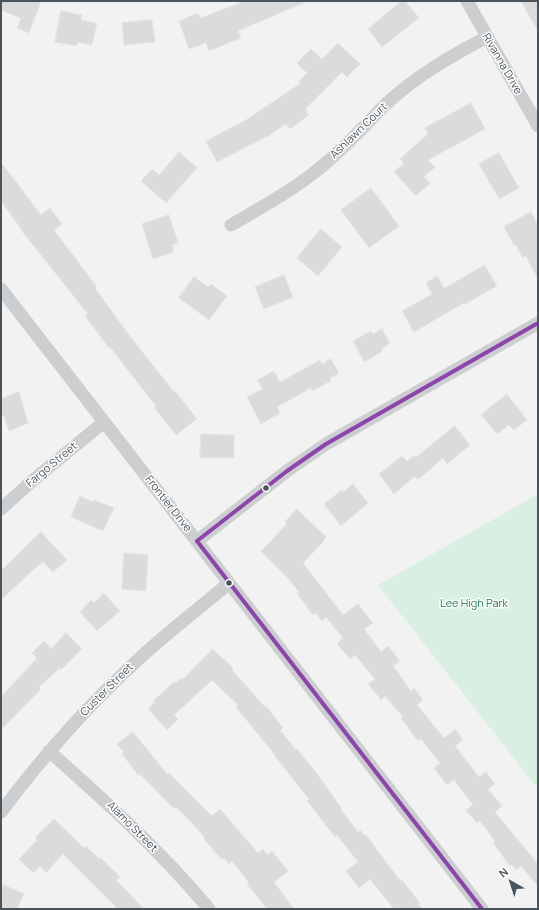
<!DOCTYPE html>
<style>
body{margin:0}
#map{position:relative;width:539px;height:910px;overflow:hidden;background:#f2f2f2;font-family:Manrope,sans-serif}
canvas{display:block}
.frame{position:absolute;inset:0;border:2px solid #4a545d;pointer-events:none}
.north{position:absolute;left:491px;top:862px;width:40px;height:40px;-webkit-text-stroke:3px #fff;paint-order:stroke;rotate:321deg;font-size:11px;font-weight:700;line-height:16px;text-align:center;color:#4a545d}
.north::after{content:'';display:block;margin:auto;width:14px;height:18px;background:#4a545d;clip-path:polygon(50% 0,100% 100%,50% 72%,0 100%)}
</style>
<div id="map">
<canvas width="539" height="910"></canvas>
<div class="frame"></div>
<div class="north">N</div>
</div>
<script>
const ctx = document.querySelector('canvas').getContext('2d');
ctx.lineJoin = 'round';
function fillPath(path, color) { ctx.fillStyle = color; ctx.fill(path, 'evenodd'); }
function trace(path, color, width, dash) { ctx.strokeStyle = color; ctx.lineWidth = width; ctx.lineCap = dash ? 'butt' : 'round'; ctx.setLineDash(dash || []); ctx.stroke(path); }
function drawText(font, color, halo, rows, align = 'center') {
  ctx.font = font + ' Manrope,sans-serif'; ctx.lineWidth = 3; ctx.setLineDash([]); ctx.textBaseline = 'middle'; ctx.strokeStyle = halo; ctx.fillStyle = color; for (const [text, x, y, turn = 0] of rows) {
    ctx.save(); ctx.translate(x, y); ctx.rotate((+turn || 0) * Math.PI / 180); ctx.textAlign = isNaN(turn) ? turn : align; if (halo) ctx.strokeText(text, 0, 0); ctx.fillText(text, 0, 0); ctx.restore();
  }
}
fillPath(new Path2D(`
 M538,494V789L378,585Z`), '#d8efe2');
const building = new Path2D(`
 M1,1H41L29,33L17,28L21,18L1,10Z
 M245,1H308L238,31L241,38L209,51L206,43L189,49L179,21L198,13L200,18Z
 M402,1H405L419,18L382,47L368,29Z
 M521,1H538V31Z
 M61,11L82,15L81,20L97,23L92,45L77,42V46L55,42Z
 M152,20L155,42L124,45L122,23Z
 M338,43L360,64L347,77L342,72L305,109L309,115L290,129L286,124L268,136L217,162L206,141L246,120L301,83L299,81L307,73L297,63L311,49L322,59Z
 M471,103L485,129L428,160L435,167L424,177L430,183L416,196L394,172L404,163L400,159L428,134L425,128Z
 M179,152L197,168L166,203L141,181L152,169L159,175Z
 M499,153L519,188L499,199L479,164Z
 M1,162L41,215L50,208L62,224L54,230L97,287L95,288L129,335L174,392L175,391L197,419L176,435L154,407L156,406L110,347L109,348L85,316L88,314L21,230H22L1,201Z
 M371,188L399,226L369,248L341,210Z
 M531,212L538,225V279L526,256L523,258L516,245H514L504,227Z
 M169,215L178,243L172,245L174,252L153,259L142,224Z
 M321,229L342,247L318,276L297,258Z
 M485,265L497,286L465,304L464,303L414,332L402,311L432,294L426,283L437,276L444,288Z
 M284,275L293,297L264,309L255,287Z
 M194,277L208,287L211,284L227,296L209,320L179,298Z
 M382,329L390,343L381,349L383,351L364,362L353,341L371,331L373,334Z
 M331,359L339,373L330,378L331,381L312,391L311,388L277,407L280,413L261,424L247,397L263,389L257,380L274,371L280,382L320,360L322,364Z
 M19,392L28,423L9,431L4,416L1,417V399Z
 M507,394L527,420L514,430L509,425L497,434L481,415Z
 M455,426L470,445L447,464L443,458L418,480L415,476L394,494L379,474L402,456L407,461L414,456L416,457Z
 M201,434L234,435V458H200Z
 M353,484L368,503L341,526L324,504L342,490L343,492Z
 M80,496L93,502L94,500L114,508L103,531L71,517Z
 M297,509L326,537L323,540L324,541L303,563L343,615L358,604L373,623L364,629L381,652L388,646L400,661L393,666L411,691L414,688L423,700L417,705L444,738L455,729L463,740L455,746L479,777L486,772L495,784L488,789L502,806L495,812L538,864V886L521,866L516,870L512,864L510,866L493,843L495,841L480,821L477,823L466,810L473,805L454,780L447,785L434,768L440,763L421,739L418,741L401,718L403,717L385,696L381,700L368,684L375,679L355,655L350,659L337,644L343,638L326,617L322,621L316,613L313,615L297,593L299,592L286,576L261,551L287,524L285,522Z
 M41,532L67,560L53,572L43,562L33,570L1,600V571Z
 M124,553L148,555L146,591L122,589Z
 M104,593L120,611L97,631L80,612L91,600L94,603Z
 M66,633L82,649L61,670L60,668L39,687L41,689L1,730V697L37,658L32,653L44,641L51,649Z
 M213,649L233,668L232,670L265,707L266,706L283,728L280,730L296,750L297,749L315,771L342,809L341,810L358,832L360,830L365,836L366,835L401,882L402,880L420,903L418,904L422,909H394L370,879L359,888L346,871L358,862L337,835L335,837L307,801L309,799L274,755H275L236,707L238,705L212,680L174,715L178,719L167,730L148,709L155,702L153,701L174,682L175,683L181,678L182,680Z
 M133,732L168,775L169,773L212,816L220,809L258,853L263,849L268,855L272,851L288,871L274,882L294,909H267L247,884L249,883L232,861L229,864L224,858L222,860L204,839L205,838L193,824L176,807L174,809L140,774L139,776L122,754L124,752L117,744Z
 M54,819L84,848L86,846L99,859L101,858L120,877L116,880L144,909H118L63,854L46,873L40,866L33,873L19,859L37,840L35,838Z
 M4,885L24,894L17,909H1V892Z`);
fillPath(building, '#dbdbdc');
trace(building, '#e4e4e5', 1);
trace(new Path2D(`
 M467,1L538,126
 M231,225C260,208 290,192 316,171C342,151 363,127 386,104C416,76 451,56 487,37
 M1,289L482,909
 M1,509L31,482L104,422
 M197,541L287,471L326,444L538,323
 M49,751C105,801 161,851 209,909
 M1,812C43,756 89,704 141,657C169,631 200,608 229,583`), '#ccced0', 13);
trace(new Path2D(`
 M482,909L197,541L287,471L326,444L538,323`), '#8e44ad', 4);
for (const [x, y, r, color] of [
 [266,488,3.5,"#4a545d"],
 [229,583,3.5,"#4a545d"]
]) { const dot = new Path2D(); dot.arc(x, y, r, 0, 2 * Math.PI); ctx.fillStyle = color; ctx.fill(dot); trace(dot, '#fff', 1.5); }
drawText('11px', '#4a545d', '#fff', [
 ["Rivanna Drive",502,64,60],
 ["Ashlawn Court",359,131,-44],
 ["Fargo Street",52,465,-40],
 ["Frontier Drive",168,504,52],
 ["Custer Street",107,690,-45],
 ["Alamo Street",132,827,45]
]);
drawText('11px', '#1e7c4d', '#fff', [
 ["Lee High Park",474,604]
]);
</script>
